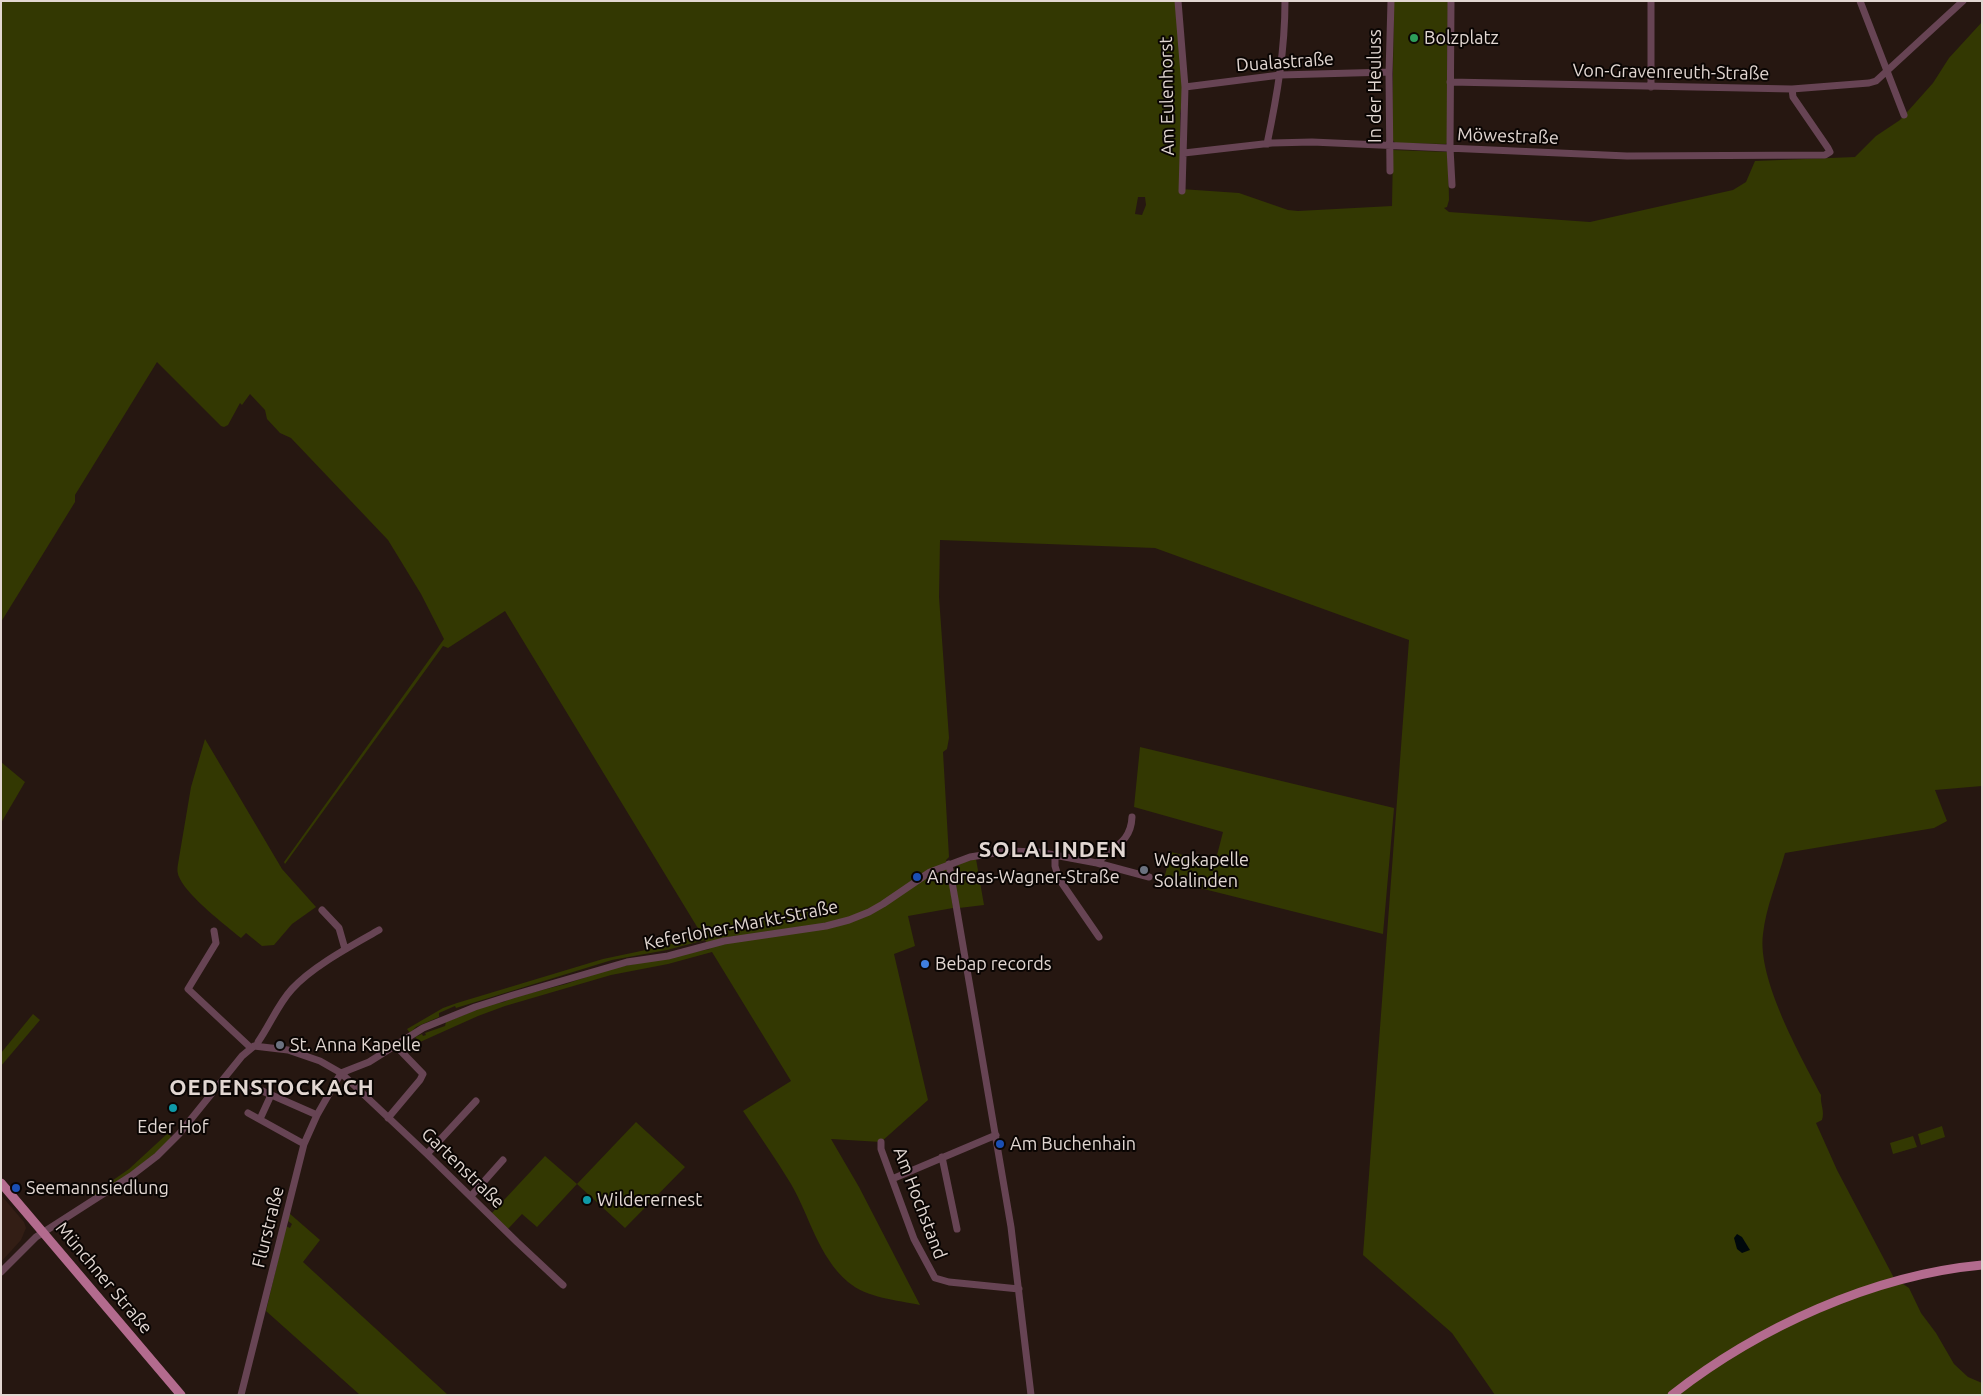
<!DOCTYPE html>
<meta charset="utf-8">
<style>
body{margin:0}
#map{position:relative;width:1983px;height:1396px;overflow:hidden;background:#261711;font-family:Ubuntu,sans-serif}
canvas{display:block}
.frame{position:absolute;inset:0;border:2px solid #e2d7d2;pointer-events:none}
</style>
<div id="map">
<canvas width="1983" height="1396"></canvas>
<div class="frame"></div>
</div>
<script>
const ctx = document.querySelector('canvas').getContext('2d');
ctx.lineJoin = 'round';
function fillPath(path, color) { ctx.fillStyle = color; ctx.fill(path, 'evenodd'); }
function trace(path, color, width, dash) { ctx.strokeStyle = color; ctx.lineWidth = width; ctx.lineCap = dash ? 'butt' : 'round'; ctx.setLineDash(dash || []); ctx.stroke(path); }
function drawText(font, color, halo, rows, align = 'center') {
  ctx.font = font + ' Ubuntu,sans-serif'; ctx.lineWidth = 4; ctx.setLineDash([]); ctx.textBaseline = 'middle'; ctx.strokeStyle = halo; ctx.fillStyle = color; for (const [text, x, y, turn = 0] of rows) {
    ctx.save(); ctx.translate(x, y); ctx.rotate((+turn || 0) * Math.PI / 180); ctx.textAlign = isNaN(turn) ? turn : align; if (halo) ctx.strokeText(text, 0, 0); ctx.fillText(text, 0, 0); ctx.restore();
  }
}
fillPath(new Path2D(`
 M1,1195L24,1222L26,1228L21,1240L1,1262Z`), '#331e15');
fillPath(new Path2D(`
 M1,1H1176L1183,96L1180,114L1181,189L1239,193L1288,210L1298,211L1392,206L1393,150L1448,152L1449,200L1447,207L1444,208L1449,212L1590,222L1733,190L1746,182L1755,161L1855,157L1876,136L1900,120L1933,83L1949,58L1982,22V786L1935,790L1947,821L1934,828L1785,853C1778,879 1766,907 1763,934C1757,979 1800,1055 1821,1095C1820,1104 1825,1111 1822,1120L1816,1123L1837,1170L1894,1278L1909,1288L1921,1313L1936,1333L1954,1364L1968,1377L1982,1383V1395H1495L1452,1333L1363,1255L1409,640L1155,548L940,540L939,597L949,738L947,749L943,752L949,857L946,860L953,908L908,916L915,946L894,954L928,1100L881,1142L831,1139L859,1187L920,1305C897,1300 867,1298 848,1282C818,1256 810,1217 791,1184C776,1159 759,1135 743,1111L791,1081L712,952L668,964L611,975L505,1006L478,1016L420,1042L415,1037L422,1034L423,1036L426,1035L425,1033L445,1026L446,1022L488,1005L504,1002L511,998L566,984L609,969L710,949L705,940L667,950L612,960L456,1008L455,1006L439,1013V1017L416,1027L410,1033L407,1029L443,1008L457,1003L603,959L660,947L702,935L505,611L448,648L443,646L285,864L284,862L444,639L421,594L388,540L291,438L280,433L267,419L265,410L250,394L242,405L240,403L228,425L224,427L221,426L157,362L75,495V502L1,622ZM1138,197H1145L1146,205L1142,215L1135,214Z
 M1394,1H1448L1447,89L1448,141L1446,144L1395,143L1392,139Z
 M205,739L282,869L316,907L292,924L274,945L262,946L246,933L241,938C225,925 189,897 180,879C177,874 177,869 178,864L191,787Z
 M1140,747L1394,808L1383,934L1164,879L1171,852L1215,863L1223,832L1134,807Z
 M1,762L25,782L1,823Z
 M976,859L984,905L959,908L954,871C956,862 967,862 976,859Z
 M33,1014L40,1020L1,1066V1053Z
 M636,1122L685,1167L625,1228L577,1184L537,1227L522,1214L507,1230L491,1214L545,1156L577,1184Z
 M1942,1126L1945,1137L1921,1145L1918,1134Z
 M168,1133L172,1138C149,1161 122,1179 94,1197L93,1194L129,1169Z
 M1913,1136L1917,1147L1893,1154L1890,1143Z
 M289,1213L320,1240L303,1262L448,1395H360L266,1311L286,1226L290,1228L292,1224L288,1221Z`), '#333802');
fillPath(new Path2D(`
 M1737,1234L1742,1237L1750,1250L1742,1253L1737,1249L1734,1238Z`), '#00080c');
trace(new Path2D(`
 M1178,1L1185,87L1182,191
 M1451,1L1450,148L1452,185
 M1860,1L1904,115
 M1450,82L1792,89L1869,83L1876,81L1963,1
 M1185,87L1280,75L1389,72
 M1651,87V1
 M1267,144C1277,96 1285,50 1285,1
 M1184,153L1272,143L1312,142L1627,156L1825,155L1830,152L1828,148L1793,97L1792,89
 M1390,171L1389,74L1391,1
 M1055,855V866L1059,879L1099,937
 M1097,863C1112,847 1131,843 1132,817
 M949,864L1011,1227L1031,1395
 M322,910L339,928L345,949
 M214,931L216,943L188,989L251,1048
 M258,1045V1042C270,1025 278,1004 292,989C313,966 351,946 379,930
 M341,1073L369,1062L423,1028L475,1007L513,995L627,962L668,956L724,941L826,926L849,920L869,912L883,904L930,872L970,857L1008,851L1038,852L1097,863L1149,877
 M251,1086L317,1115
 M248,1113L304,1144
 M388,1118L420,1080L423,1074L395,1045
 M260,1119L271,1095
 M881,1142V1149L914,1239L935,1278L949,1282L1019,1289
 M427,1154L476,1101
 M942,1157L957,1229
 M892,1179L996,1135
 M471,1196L503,1160
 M1,1272L36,1237L131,1176L157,1156L179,1134L242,1056L254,1046L288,1050L320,1061L341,1073L427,1154L517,1242L563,1285
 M241,1395L304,1144L317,1115L341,1073`), '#674454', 7);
trace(new Path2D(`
 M1,1183L181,1395
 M1672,1395C1757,1328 1873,1275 1982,1265`), '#b36b8e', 9);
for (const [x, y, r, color] of [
 [1414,38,5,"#2e9e5b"],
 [1144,870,5,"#6b7280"],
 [917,877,5,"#1a4fb4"],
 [925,964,5,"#3f7fe0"],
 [280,1045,5,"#6b7280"],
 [173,1108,5,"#0f9aa8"],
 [1000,1144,5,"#1a4fb4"],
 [16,1188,5,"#1a4fb4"],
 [587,1200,5,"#0f9aa8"]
]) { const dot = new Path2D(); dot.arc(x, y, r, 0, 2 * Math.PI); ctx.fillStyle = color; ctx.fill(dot); trace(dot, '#0a0503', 2); }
drawText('18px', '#e2d7d2', '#0a0503', [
 ["Bolzplatz",1424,38],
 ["Wegkapelle",1154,860],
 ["Solalinden",1154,881],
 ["Andreas-Wagner-Straße",927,877],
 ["Bebap records",935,964],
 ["St. Anna Kapelle",290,1045],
 ["Eder Hof",173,1127,"center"],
 ["Am Buchenhain",1010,1144],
 ["Seemannsiedlung",26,1188],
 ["Wilderernest",597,1200]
], 'left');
drawText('18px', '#e2d7d2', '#0a0503', [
 ["Dualastraße",1285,62,-4],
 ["Von-Gravenreuth-Straße",1671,72,1],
 ["In der Heuluss",1375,86,-90],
 ["Am Eulenhorst",1167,96,-91],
 ["Möwestraße",1508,136,2],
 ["Keferloher-Markt-Straße",741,925,-11],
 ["Gartenstraße",463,1168,44],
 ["Am Hochstand",920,1203,69],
 ["Flurstraße",268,1227,-76],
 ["Münchner Straße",104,1278,50]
]);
ctx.letterSpacing = '1px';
drawText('bold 22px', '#e2d7d2', '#0a0503', [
 ["SOLALINDEN",1053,850],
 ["OEDENSTOCKACH",272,1088]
]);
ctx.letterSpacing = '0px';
</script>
